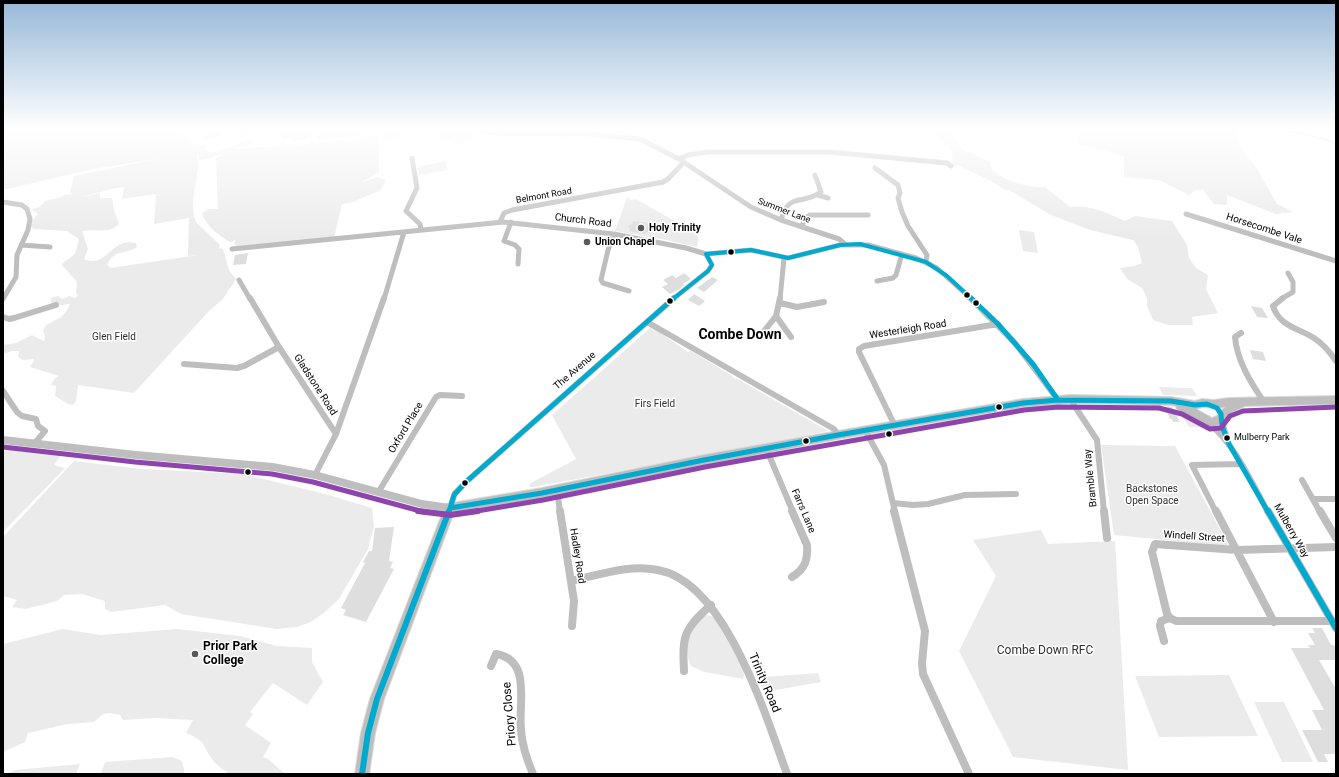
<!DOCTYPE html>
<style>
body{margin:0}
#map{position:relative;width:1339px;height:777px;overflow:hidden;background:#fff;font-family:Roboto,sans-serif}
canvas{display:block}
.frame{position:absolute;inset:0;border:4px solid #000;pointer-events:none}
</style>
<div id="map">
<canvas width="1339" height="777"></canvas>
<div class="frame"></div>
</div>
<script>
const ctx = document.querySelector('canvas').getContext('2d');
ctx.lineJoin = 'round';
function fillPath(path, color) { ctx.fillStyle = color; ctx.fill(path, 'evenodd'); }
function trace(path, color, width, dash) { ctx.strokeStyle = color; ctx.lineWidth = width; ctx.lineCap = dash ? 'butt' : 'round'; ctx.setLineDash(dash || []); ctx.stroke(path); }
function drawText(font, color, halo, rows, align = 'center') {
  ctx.font = font + ' Roboto,sans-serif'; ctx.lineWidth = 3; ctx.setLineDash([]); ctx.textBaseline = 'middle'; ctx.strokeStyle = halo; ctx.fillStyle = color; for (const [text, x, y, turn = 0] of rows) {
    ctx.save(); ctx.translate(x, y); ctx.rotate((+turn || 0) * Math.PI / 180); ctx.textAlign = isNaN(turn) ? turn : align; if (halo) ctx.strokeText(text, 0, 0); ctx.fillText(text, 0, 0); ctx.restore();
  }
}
fillPath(new Path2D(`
 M3,129H167L183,134L188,142L205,146V149L211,153L236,145L249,138L254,141L245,147H238L237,149L344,141L379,136V172L361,183L377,177L386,180L381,190L353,202L342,204L334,238L237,246L234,244L236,240L231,242C221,238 204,224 202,213L208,209H218L216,158L224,154C213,155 211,160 199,160V155L197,154C202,173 187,201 196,222L220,245L219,248L223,249L229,270L236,279L223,299L209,311L134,393L78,385L76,401L73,405L68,404L55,396L56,386L51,385L54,379L59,376L30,367L34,361L33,359L23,360L18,357L19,351H12L3,354V345L16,343L32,335L44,341L45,336L43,331L46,325C57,319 65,317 70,304L62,305L51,303V298L58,296L62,299L70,296L74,298L78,296L76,293L77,282L62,265L63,263L75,254L79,239L67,231L34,229L31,227L32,221L38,214L31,209L40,207L45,201L62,197L64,195L72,194L70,192L74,176L163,158L93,169L3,190ZM124,187L122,199L156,194L154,224L189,218L188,256L199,255L110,268V267L107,265C115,248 125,255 137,247L136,243C110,237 108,269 84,259L88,249L82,231C95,228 109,235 119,224L114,210L112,198H100V193L77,198L112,189Z
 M384,129H417L385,141Z
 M422,129H601L588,131L496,132L481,129L460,145Z
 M936,129H948L962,149L990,162C988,178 1032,189 1045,187L1070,207C1088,204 1109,213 1125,221L1135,216L1172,221L1187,245L1189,258L1196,268L1208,275L1206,289L1218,313L1192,317L1193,325H1168L1153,320L1147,306V298L1142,288L1127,279L1120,268L1134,266L1142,263L1138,247L1133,240L1090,230L1051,215L1009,190H1005L991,181L958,165L954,166L952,164C956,149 940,142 936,129Z
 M1077,129H1236L1239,145L1257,169L1277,204L1293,212L1276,214L1227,195V205L1214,204L1203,190H1195L1189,195L1159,180L1124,177V156L1077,144Z
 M445,161L448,170L419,175L418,167Z
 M627,197L631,200L636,199L692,231L699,238L697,247L666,240L615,231Z
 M1019,230L1034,232L1038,253L1023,251Z
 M650,328L655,329L688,352L691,351L731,375L735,379L736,378L828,431L767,444L533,487H530L529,484L576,459L552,415Z
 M1159,387L1192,388L1197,396L1163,395Z
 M1179,411L1209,428L1189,427Z
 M3,445L63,452L54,465L65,468L3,532Z
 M1101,445L1175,446L1229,546L1114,535Z
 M74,461L142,469L243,474L325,494L372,508L374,526L368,549L339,599L325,612L311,622L297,627L277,629L181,614L165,605L111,612L105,609V601L82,594L64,595L57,601L42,605L25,609L12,607L17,600L3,596V537Z
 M1041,530L1048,544L1115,541L1128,770L1013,757L959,651L996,576L973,540Z
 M708,615L713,617L719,623L745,672L743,679L704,672L691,666C684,650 685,633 697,621C701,618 703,616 708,615Z
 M63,629L100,635L177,629L240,636L277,646L312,648V662L323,682L307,705L273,683L250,712L253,714L245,725L271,743L263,757L268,759L285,774H229C223,769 216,765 212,759C201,744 206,741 186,733L193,720L154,718L123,720L120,715L110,713L103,714L94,722L68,724L28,733L25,742L3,752V644Z
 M818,673L821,682L764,692L758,680L764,677Z
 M1229,675L1258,736L1159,737L1135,676Z
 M1254,702H1284L1313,762H1282Z
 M173,757L182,761L185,774H95L101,773L105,762Z
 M80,764L76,774H7L15,770Z`), '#ebebeb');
trace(new Path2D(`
 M1276,129L1309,135L1336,143`), '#bdbdbd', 1.5);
fillPath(new Path2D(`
 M214,129H222L218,138L203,139L206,133L212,132Z
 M241,129H253L250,135L238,136Z
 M278,129H290L289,132H302V129H314L311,137H306L305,140L292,141V138L283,139Z
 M362,129L360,135L317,140L319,132Z
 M633,221L650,223L649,226L654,227L651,233L646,232V234L629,231L630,229L628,226L632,224Z
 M248,253L246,264L233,265L235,255Z
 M684,273L691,279L683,284L684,285L680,289L670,294L662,287L668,284L663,280L672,275L676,278Z
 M712,277L718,280L704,292L697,288Z
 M694,294L705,301L699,306L688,300Z
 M1251,306L1262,308L1268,318L1257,317Z
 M1250,350L1263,352L1266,361L1253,359Z
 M1167,406L1172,407L1180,422H1173L1172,419H1170L1166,410H1168Z
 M394,527L389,561L393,562L390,568L394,569L366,622L343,615L346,610L341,608L365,563L363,562L369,551H372L375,528Z
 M1312,628H1322L1331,645H1334L1336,649V660H1319L1336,689V754H1324L1328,762H1318L1302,730H1322L1312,710H1324L1291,648H1310L1308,645H1315L1308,633H1315Z`), '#dedede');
const primary = new Path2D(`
 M1070,395L1171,397L1195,401L1202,399L1214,400L1229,398L1336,396V404L1245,406L1232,412L1225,422L1215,426L1203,423L1177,409L1176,406L1171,405L1070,403L1023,407L838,439L704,465L542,498L454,512L384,699L375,733L369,774H355L361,733L370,699L446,504L542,488L704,455L838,431L1023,399ZM1202,407L1214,408L1225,407L1217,416L1212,418L1196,409Z`);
trace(primary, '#dbdbdb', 2);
trace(new Path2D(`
 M470,129L496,133L590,134L640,139L679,159L751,207L781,220L839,239L845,244
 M412,158L417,188L406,211L420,224L421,230
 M679,159L688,155L707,152H830L947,163L951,166
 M875,168L898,185L900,193L898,198L902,212L908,226L927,255L926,262
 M818,195L828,198
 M3,202L22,205L27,209L30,219L28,230L17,255L16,277L3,299
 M1186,214L1336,261
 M781,220C789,191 802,206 821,192L815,175
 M500,222L504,213L512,210L663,182L668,179L684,162
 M511,222L504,241L515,245L519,249L518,264
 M802,226L805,218L810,215H868
 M614,234L608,250L601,280L603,283L629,291
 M21,245L50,247
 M232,249L503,222L614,234L686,248L706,254L751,250L788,258L840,245H868L916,258L937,268L971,299
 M239,280L250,299
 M877,281L893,278L896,275L902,254
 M384,299L404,232
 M673,299L708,271L712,265L706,254
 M780,299L784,258
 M1281,299L1293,292V282L1288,273`), '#bebebe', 5);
trace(new Path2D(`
 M250,298L279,347L336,434
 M780,298L776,316L791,337
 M970,298L1015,343L1058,400
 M1283,298L1273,306C1279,326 1298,328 1314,338C1323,344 1330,352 1336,361
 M780,303L797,307L824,302
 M3,317L9,319L14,318L56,305
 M647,322L834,429L838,435
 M1241,333L1235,337C1237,361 1251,383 1264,402
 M761,335L776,316
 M184,364L237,368L244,366L279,347
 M3,391L17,412L22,416L36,419L38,426L45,431L34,444
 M1070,399L1097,440L1104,512
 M1221,419L1227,438
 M1208,422C1235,445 1251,481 1268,512
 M895,426L859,352V349L864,346L998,324
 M865,430L884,465L895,512
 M766,448L793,512
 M315,475L336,434L384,298
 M1302,480L1320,512
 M557,490L560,512
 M379,491L436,397L440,395L462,396
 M1313,499H1336
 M893,503L913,505L928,504L965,495L1016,494
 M450,508L455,493L467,481L674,298
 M1216,512L1192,465L1241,464`), '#bebebe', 6);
trace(new Path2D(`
 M560,511L574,601L572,626
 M894,511L925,631L922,663L923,674L969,774
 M1104,511L1107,538
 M1216,511L1274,622
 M1268,511L1336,628
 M1320,511L1336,538
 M1336,547L1237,550L1155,544L1152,552L1167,614L1170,618L1176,621H1336
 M792,577C805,569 808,560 807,545L792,511
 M571,581C599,575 629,564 658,570C726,582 766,717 787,774
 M1164,641L1160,626L1161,621L1170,618
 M491,666L496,654C532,660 518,703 521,730C522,745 527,760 533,774
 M684,671C682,635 684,629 711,605`), '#bebebe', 8);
fillPath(new Path2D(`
 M3,436L136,451L273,463L315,471L422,500L450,504L453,505L455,508L453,511L450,512L422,508L315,479L273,471L136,459L3,444Z`), '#bebebe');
fillPath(primary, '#bebebe');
trace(new Path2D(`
 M706,254L751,250L788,258L840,245L860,244L926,262L947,276L972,299
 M673,299L708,271L712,265L706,254`), '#00a9ce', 4);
trace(new Path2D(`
 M971,298L998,324L1033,364L1058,400
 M450,508L542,493L704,460L838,435L1023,403L1058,400L1171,401L1195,405L1207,404L1217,408L1221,414L1222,426L1229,444L1268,512
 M449,512L454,495L467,481L674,298`), '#00a9ce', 5);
trace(new Path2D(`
 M1268,511L1336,628
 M362,774L368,733L377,699L449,511`), '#00a9ce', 6);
trace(new Path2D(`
 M3,447L135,462L272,474L313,482L424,512
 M471,512L543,500L705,467L1024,410L1058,407L1159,408L1182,414L1210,429L1221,428L1230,416L1243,411L1336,407`), '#8e44ad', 5);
trace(new Path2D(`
 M418,511L450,515L478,511`), '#8e44ad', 6);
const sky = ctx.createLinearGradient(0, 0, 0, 238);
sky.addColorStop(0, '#97b8d7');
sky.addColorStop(0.54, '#fff');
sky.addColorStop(1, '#ffffff00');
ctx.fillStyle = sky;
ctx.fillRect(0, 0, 1339, 238);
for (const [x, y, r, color] of [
 [641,228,4,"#595959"],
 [587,242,4,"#595959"],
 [731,252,3.5,"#000"],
 [967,295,3.5,"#000"],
 [670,301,3.5,"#000"],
 [976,303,3.5,"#000"],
 [999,407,3.5,"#000"],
 [889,434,3.5,"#000"],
 [1227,438,3.5,"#000"],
 [806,441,3.5,"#000"],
 [248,472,3.5,"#000"],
 [465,483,3.5,"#000"],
 [195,654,4,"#595959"]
]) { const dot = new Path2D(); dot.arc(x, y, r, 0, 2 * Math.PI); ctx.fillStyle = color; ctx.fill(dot); trace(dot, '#fff', 1.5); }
drawText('9px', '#000', '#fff', [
 ["Belmont Road",544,196,-10],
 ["Summer Lane",784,211,21]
]);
drawText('9px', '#000', '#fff', [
 ["Mulberry Park",1234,438]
], 'left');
drawText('10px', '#000', '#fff', [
 ["Church Road",583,221,7],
 ["Horsecombe Vale",1264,229,18],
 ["Westerleigh Road",908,330,-9],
 ["The Avenue",575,371,-41],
 ["Gladstone Road",315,385,57],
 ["Oxford Place",406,428,-59],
 ["Bramble Way",1091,478,-96],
 ["Farrs Lane",803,511,67],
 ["Mulberry Way",1291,531,60],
 ["Windell Street",1194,537,4],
 ["Hadley Road",577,556,81]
]);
drawText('bold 10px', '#000', '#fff', [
 ["Holy Trinity",649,228],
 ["Union Chapel",595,242]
], 'left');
drawText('10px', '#313131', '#fff', [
 ["Glen Field",114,337],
 ["Firs Field",655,404],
 ["Backstones",1152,489],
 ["Open Space",1152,501]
]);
drawText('bold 12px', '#000', '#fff', [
 ["Prior Park",203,647],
 ["College",203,661]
], 'left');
drawText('12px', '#313131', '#fff', [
 ["Combe Down RFC",1045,651]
]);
drawText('12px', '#000', '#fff', [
 ["Trinity Road",764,683,67],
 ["Priory Close",510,714,-95]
]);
drawText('bold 14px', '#000', '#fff', [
 ["Combe Down",740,335]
]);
</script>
